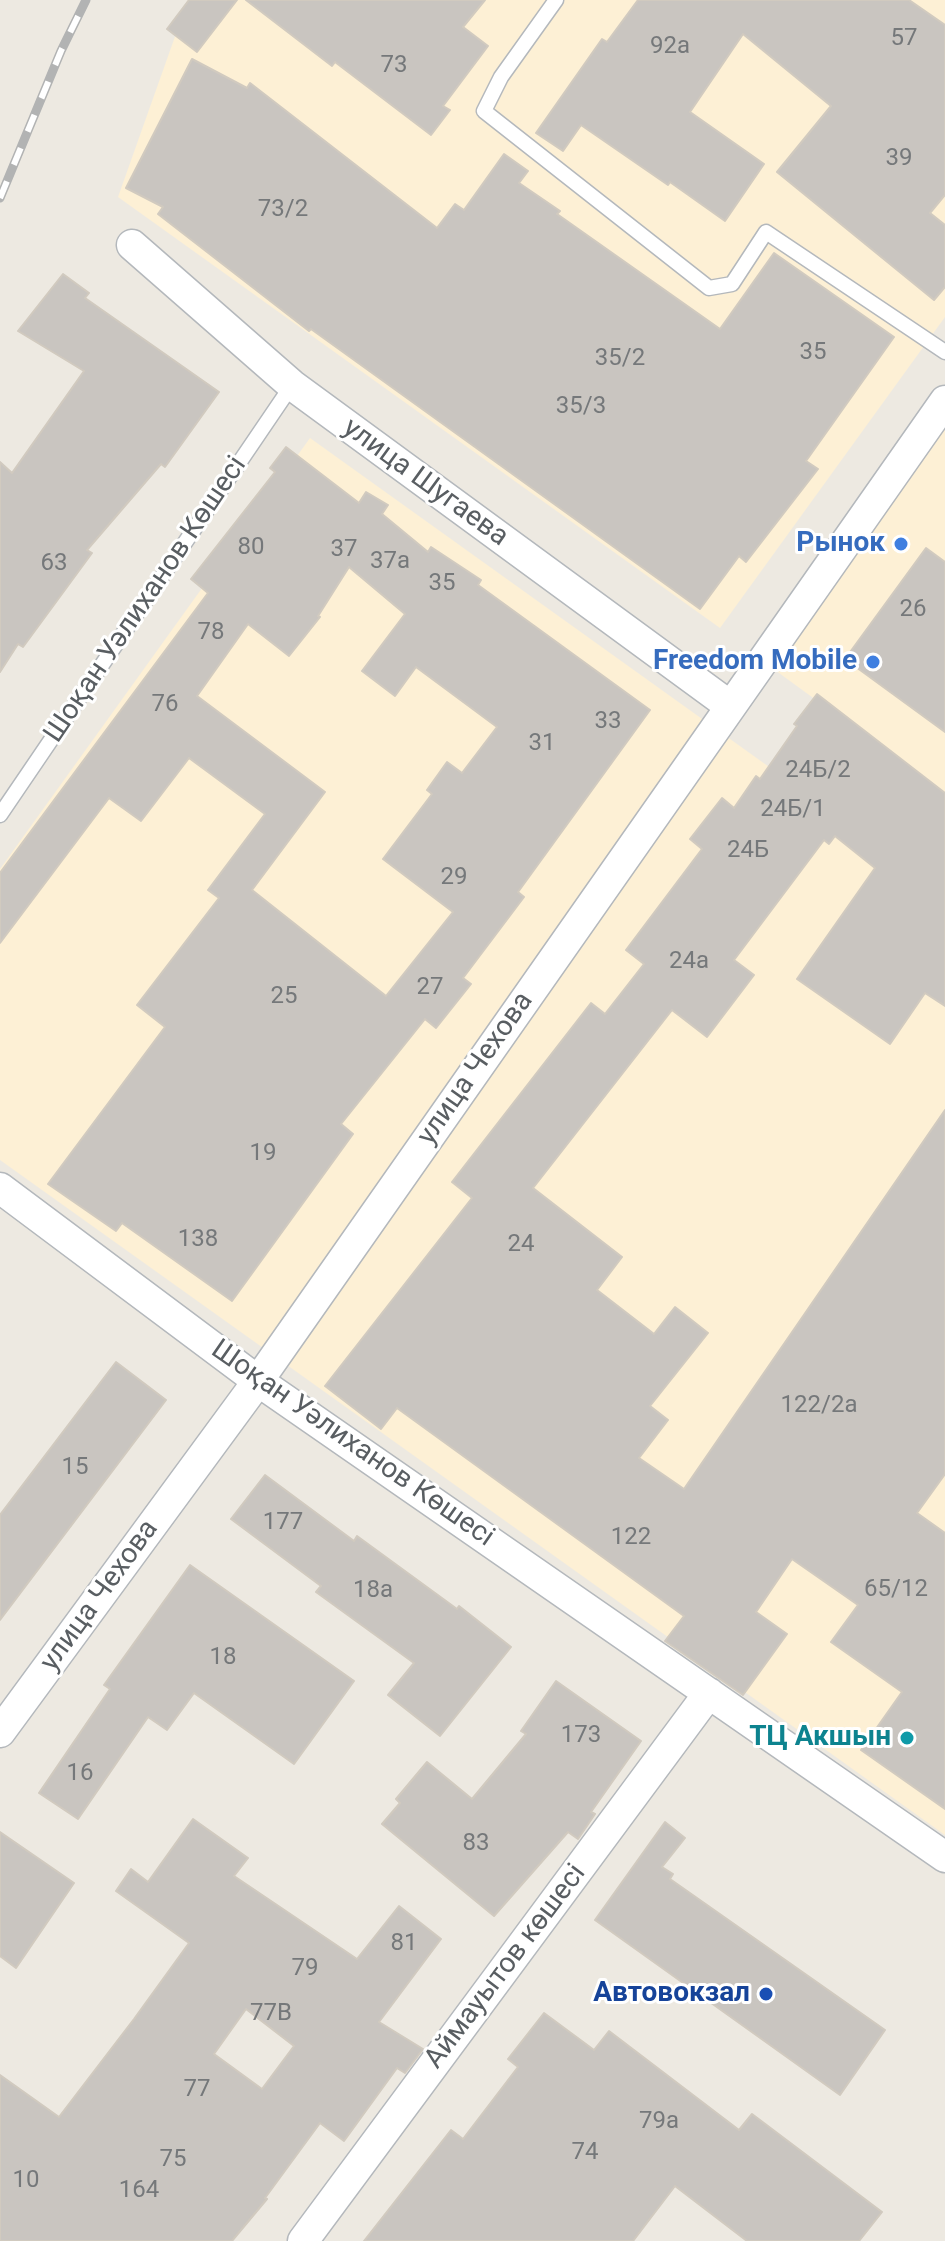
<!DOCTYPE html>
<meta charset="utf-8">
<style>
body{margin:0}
canvas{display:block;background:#ede9e1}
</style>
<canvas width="945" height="2241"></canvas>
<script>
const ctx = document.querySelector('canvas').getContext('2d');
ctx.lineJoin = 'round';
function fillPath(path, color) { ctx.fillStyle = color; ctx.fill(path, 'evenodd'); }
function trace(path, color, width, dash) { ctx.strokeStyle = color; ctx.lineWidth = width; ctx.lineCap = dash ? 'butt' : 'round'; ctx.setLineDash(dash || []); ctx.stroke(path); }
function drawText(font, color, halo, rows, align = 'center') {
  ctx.font = font + ' Roboto,sans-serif'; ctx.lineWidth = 6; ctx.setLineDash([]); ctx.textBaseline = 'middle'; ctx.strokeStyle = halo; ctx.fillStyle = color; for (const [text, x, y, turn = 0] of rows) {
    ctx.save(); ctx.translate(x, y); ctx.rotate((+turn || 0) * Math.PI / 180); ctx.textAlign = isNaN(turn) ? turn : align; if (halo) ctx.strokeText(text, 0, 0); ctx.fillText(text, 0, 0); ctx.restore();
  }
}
fillPath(new Path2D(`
 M188,0H945V317L720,628L118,197Z
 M945,423V794L768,665Z
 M310,438L945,893V1835L0,1160V869Z`), '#fdf0d5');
const building = new Path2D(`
 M189,0H237L197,52L167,29Z
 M246,0H485L463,27L488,46L443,106L450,110L431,135L335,62L332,66Z
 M638,0H909L945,25V195L930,213L945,225V287L934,300L777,172L831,106L743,34L690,112L764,164L725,221L670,182L668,185L581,125L563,151L536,133L602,39L607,42Z
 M192,59L247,88L250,83L437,228L455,204L464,210L504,154L528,171L519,183L560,211L557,214L720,329L774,253L894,337L806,461L818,469L746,562L739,556L700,609L311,329L309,331L158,214L163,207L126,188Z
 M63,274L89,293L85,298L219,392L165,467L161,464L87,550L92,553L23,647L18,644L0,672V462L12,473L84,371L18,331Z
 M286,447L359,503L366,492L388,505L382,514L428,552L431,547L481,580L478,585L650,710L518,892L524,897L463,978L471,984L436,1028L425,1019L341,1124L353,1134L232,1301L122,1223L116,1231L48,1184L165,1027L137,1005L219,898L208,890L265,814L189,758L141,821L109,798L0,943V873L208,593L191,579L275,472L270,468ZM349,567L405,614L362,671L395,696L416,667L497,727L462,773L447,762L427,790L432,794L383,859L453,912L386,996L252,890L325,792L197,696L248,624L289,656L320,617L318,616Z
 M926,548L945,562V732L845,659Z
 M817,694L945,793V1006L925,993L890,1044L797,979L875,868L835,836L829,844L824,840L734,960L754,975L707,1037L672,1010L533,1188L622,1257L597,1290L654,1334L675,1307L708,1333L650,1406L668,1420L639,1458L684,1489L945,1110V1474L917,1513L945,1533V1809L861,1750L902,1692L831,1642L858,1605L792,1559L756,1612L787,1634L743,1695L665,1641L684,1616L397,1408L381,1429L325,1386L472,1198L452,1182L591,1003L605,1014L644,964L626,950L702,849L690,839L722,798L734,808L756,776L760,779L797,726L794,724Z
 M116,1362L166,1400L0,1620V1515Z
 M265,1475L354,1541L357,1536L457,1609L459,1606L511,1647L440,1736L388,1695L414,1663L316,1592L321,1586L231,1519Z
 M190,1565L354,1681L294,1764L194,1693L167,1730L148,1717L78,1819L39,1793L110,1689L104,1685Z
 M556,1681L641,1741L591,1812L595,1814L578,1839L568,1832L494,1916L382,1824L400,1803L396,1799L427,1762L472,1799L526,1734L521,1731Z
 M193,1819L248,1858L234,1876L357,1959L399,1906L441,1939L379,2022L423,2049L405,2073L397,2068L344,2141L320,2123L265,2198L267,2199L232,2241H0V2075L59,2117L134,2019L189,1943L116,1891L131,1869L148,1882ZM246,2009L294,2046L262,2089L214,2054Z
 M665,1822L685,1838L662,1867L673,1874L670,1879L885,2030L840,2095L595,1920Z
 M0,1832L74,1883L16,1968L0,1956Z
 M544,2013L594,2050L609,2031L739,2130L752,2114L882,2212L859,2241H747L675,2186L633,2241H364L451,2130L463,2139L518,2067L508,2059Z`);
fillPath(building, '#c9c5c0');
trace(building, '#d1cabf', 2);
const service = new Path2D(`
 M556,0L501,77L484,111L709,288L732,284L766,232L945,352
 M0,815L292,385`);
const minor = new Path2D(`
 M132,245L292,385L730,706
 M0,1188L258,1381L945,1857
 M0,1732L258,1381L945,401
 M303,2241L709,1693`);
trace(service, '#b4b8bc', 17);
trace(minor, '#b4b8bc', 33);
trace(service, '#fff', 14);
trace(minor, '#fff', 30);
const rail = new Path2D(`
 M0,198L61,51L86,0`);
trace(rail, '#b2b3b3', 9);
trace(rail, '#fff', 6, [18]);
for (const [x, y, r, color] of [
 [901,544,8,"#3f7fe0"],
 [873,662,8,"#3f7fe0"],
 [907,1738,8,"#0f9aa8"],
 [766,1994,8,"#1a4fb4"]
]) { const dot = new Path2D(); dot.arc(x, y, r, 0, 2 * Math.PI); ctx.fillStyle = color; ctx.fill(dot); trace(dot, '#fff', 3); }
drawText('24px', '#75787a', null, [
 ["57",904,39],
 ["92а",670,47],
 ["73",394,66],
 ["39",899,159],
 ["73/2",283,210],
 ["35",813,353],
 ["35/2",620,359],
 ["35/3",581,407],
 ["80",251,548],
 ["37",344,550],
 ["37а",390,562],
 ["63",54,564],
 ["35",442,584],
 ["26",913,610],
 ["78",211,633],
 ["76",165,705],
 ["33",608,722],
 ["31",542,744],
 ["24Б/2",818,771],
 ["24Б/1",793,810],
 ["24Б",748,851],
 ["29",454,878],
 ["24а",689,962],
 ["27",430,988],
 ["25",284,997],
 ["19",263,1154],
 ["138",198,1240],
 ["24",521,1245],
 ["122/2а",819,1406],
 ["15",75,1468],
 ["177",283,1523],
 ["122",631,1538],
 ["65/12",896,1590],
 ["18а",373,1591],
 ["18",223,1658],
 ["173",581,1736],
 ["16",80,1774],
 ["83",476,1844],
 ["81",404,1944],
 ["79",305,1969],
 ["77В",271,2014],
 ["77",197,2090],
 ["79а",659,2122],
 ["74",585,2153],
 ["75",173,2160],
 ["10",26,2181],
 ["164",139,2191]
]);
drawText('28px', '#595e62', '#fff', [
 ["улица Шугаева",425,483,36],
 ["Шоқан Уәлиханов Көшесі",146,600,-56],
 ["улица Чехова",476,1069,-55],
 ["Шоқан Уәлиханов Көшесі",352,1444,35],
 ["улица Чехова",100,1596,-54],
 ["Аймауытов көшесі",506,1967,-53]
]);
drawText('bold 28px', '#366cbe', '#fff', [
 ["Рынок",885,544],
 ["Freedom Mobile",857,662]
], 'right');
drawText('bold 28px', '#0d838f', '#fff', [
 ["ТЦ Акшын",891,1738]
], 'right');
drawText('bold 28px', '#164399', '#fff', [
 ["Автовокзал",750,1994]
], 'right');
</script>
